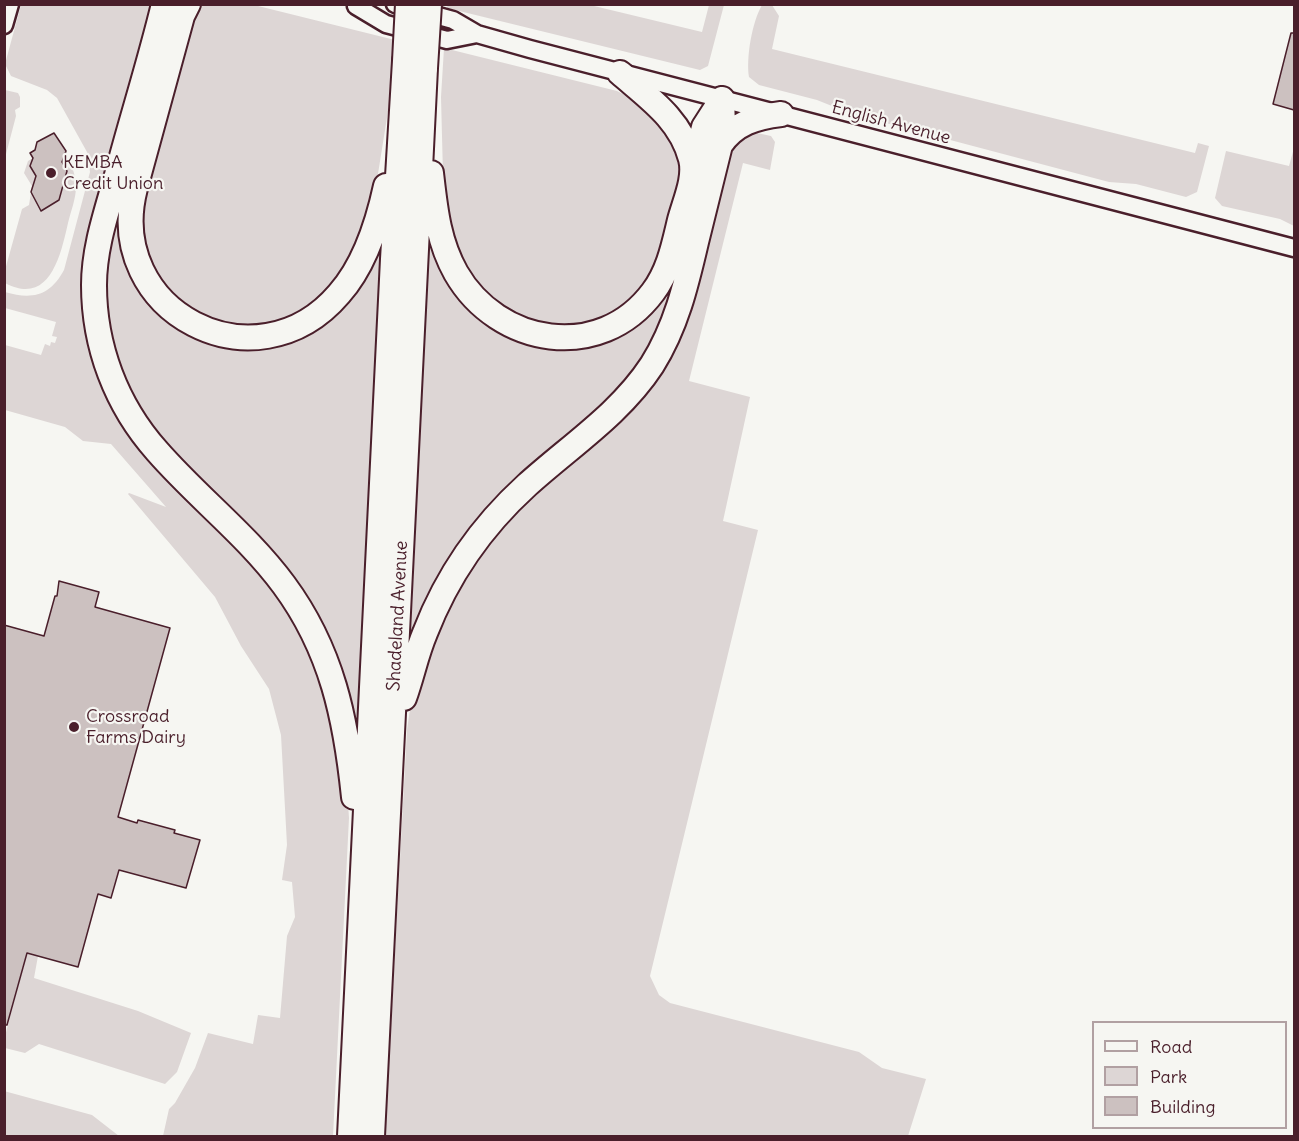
<!DOCTYPE html>
<style>
body{margin:0}
#map{position:relative;width:1299px;height:1141px;overflow:hidden;background:#f6f6f2;font-family:Delius,sans-serif}
canvas{display:block}
.frame{position:absolute;inset:0;border:6px solid #4a1f2b;pointer-events:none}
.legend{position:absolute;left:1092px;top:1021px;width:195px;height:108px;box-sizing:border-box;background:#f6f6f2;border:2px solid #b1a0a2;margin:0;padding:8px 10px;list-style:none;font-size:18px;color:#4a1f2b}
.legend li{display:flex;align-items:center;gap:12px;height:30px}
.legend b{width:30px;border:2px solid #b1a0a2}
</style>
<div id="map">
<canvas width="1299" height="1141"></canvas>
<div class="frame"></div>
<ul class="legend">
<li><b style="height:8px;background:#f6f6f2"></b>Road</li>
<li><b style="height:16px;background:#ddd6d5"></b>Park</li>
<li><b style="height:16px;background:#ccc1c0"></b>Building</li>
</ul>
</div>
<script>
const ctx = document.querySelector('canvas').getContext('2d');
ctx.lineJoin = 'round';
function fillPath(path, color) { ctx.fillStyle = color; ctx.fill(path, 'evenodd'); }
function trace(path, color, width, dash) { ctx.strokeStyle = color; ctx.lineWidth = width; ctx.lineCap = dash ? 'butt' : 'round'; ctx.setLineDash(dash || []); ctx.stroke(path); }
function drawText(font, color, halo, rows, align = 'center') {
  ctx.font = font + ' Delius,sans-serif'; ctx.lineWidth = 4.5; ctx.setLineDash([]); ctx.textBaseline = 'middle'; ctx.strokeStyle = halo; ctx.fillStyle = color; for (const [text, x, y, turn = 0] of rows) {
    ctx.save(); ctx.translate(x, y); ctx.rotate((+turn || 0) * Math.PI / 180); ctx.textAlign = isNaN(turn) ? turn : align; if (halo) ctx.strokeText(text, 0, 0); ctx.fillText(text, 0, 0); ctx.restore();
  }
}
fillPath(new Path2D(`
 M448,4L590,5L702,32L709,5H724L708,66L700,70L447,8Z
 M21,5H153L137,57L119,131L97,357L245,548L306,634L345,760L349,818L333,1136H163L169,1109L175,1103L195,1068L208,1033L253,1044L258,1015L280,1018L287,936L295,917L292,882L282,880L287,845L281,735L269,689L241,646L215,597L128,494L129,493L166,507L111,444L83,441L65,427L5,410V345L41,355L45,344L50,346L51,342L55,343L57,337L52,336L56,322L5,308V292C32,300 50,296 64,270L90,172L87,152L57,98L47,90L11,76L5,64Z
 M203,5H254L395,40L394,74L377,180L368,215L354,257L322,300L282,322L244,327L198,316L158,285L137,219L188,30L197,10Z
 M762,5H772L779,16L772,49L1195,153L1198,143L1209,146L1197,192L1186,197L1136,184L1109,182L852,114L817,100L759,85L749,77C746,58 752,22 762,5Z
 M444,48L617,91L631,98L667,125L682,168L672,202L665,237L650,281L615,315L558,330L508,313L483,291L460,256L450,219L443,175L441,97Z
 M5,90L18,93L20,97V107L15,110L16,116L5,158Z
 M140,133L143,290L263,344L374,250L382,251L363,745H354L327,649L156,444L110,356L101,273Z
 M757,133L771,136L775,142L770,170L743,163L689,381L750,397L723,521L758,530L650,976L659,995L670,1003L859,1052L882,1068L926,1079L908,1136H385L407,730L411,702L447,601L505,521L647,386L730,147L742,138Z
 M1294,148V226L1280,219L1222,206L1215,198L1226,151L1289,166Z
 M66,151C70,162 76,174 76,187C76,198 71,211 68,223C61,254 50,307 5,283V270L22,209L29,205L32,186L24,173L28,161L33,158L31,166L36,176L31,192L42,210L59,200L67,171L62,162Z
 M429,231L458,292L583,343L674,270L676,298L635,380L557,453L419,630L411,629Z
 M27,953L38,956L34,978L138,1011L191,1033L177,1072L165,1084L39,1044L25,1053L5,1048V1036Z
 M4,1091L92,1115L119,1136H5Z`), '#ddd6d5');
const building = new Path2D(`
 M1291,33H1294V110L1273,104Z
 M54,133L66,151L62,162L67,171L59,200L41,211L31,192L36,176L30,166L33,158L30,153L35,150L37,142Z
 M59,581L99,592L95,607L170,628L118,817L137,823L138,820L175,830L174,833L200,840L186,888L119,870L111,898L98,894L78,967L27,953L7,1025H4V625L44,636L55,596H57Z`);
fillPath(building, '#ccc1c0');
trace(building, '#4a1f2b', 1.5);
const minor = new Path2D(`
 M395,4L453,20L477,34L530,49L1294,248
 M356,6L386,24L447,40L477,34
 M4,25L10,4`);
const highway = new Path2D(`
 M164,4C150,62 132,118 117,175C107,211 94,247 94,285C94,346 116,405 157,451C198,498 247,535 284,585C332,650 346,719 354,797
 M188,4L182,16L135,188C103,312 256,391 339,294C365,265 378,223 386,186
 M720,145C735,123 756,117 781,114
 M694,168L704,127L722,99
 M431,173C435,208 438,241 456,273C498,346 600,363 653,292C669,271 674,245 680,220C685,201 696,178 691,159C681,120 649,98 620,73
 M404,698C412,676 416,654 425,633C447,576 483,525 527,485C570,446 620,414 652,365C676,327 686,285 696,242C704,209 712,177 720,145L723,126L722,99
 M350,1136L393,259L405,61
 M372,1136L425,68`);
trace(minor, '#4a1f2b', 21);
trace(highway, '#4a1f2b', 28);
trace(minor, '#f6f6f2', 16);
trace(highway, '#f6f6f2', 24);
const highwayBridge = new Path2D(`
 M405,61L408,4
 M425,68L429,4`);
trace(highwayBridge, '#4a1f2b', 28, []);
trace(highwayBridge, '#f6f6f2', 24);
for (const [x, y, r, color] of [
 [51,173,6,"#4a1f2b"],
 [74,727,6,"#4a1f2b"]
]) { const dot = new Path2D(); dot.arc(x, y, r, 0, 2 * Math.PI); ctx.fillStyle = color; ctx.fill(dot); trace(dot, '#f6f6f2', 2); }
drawText('18px', '#4a1f2b', '#f6f6f2', [
 ["English Avenue",891,123,15],
 ["Shadeland Avenue",398,616,-87]
]);
drawText('18px', '#4a1f2b', '#f6f6f2', [
 ["KEMBA",63,163],
 ["Credit Union",63,184],
 ["Crossroad",86,717],
 ["Farms Dairy",86,738]
], 'left');
</script>
